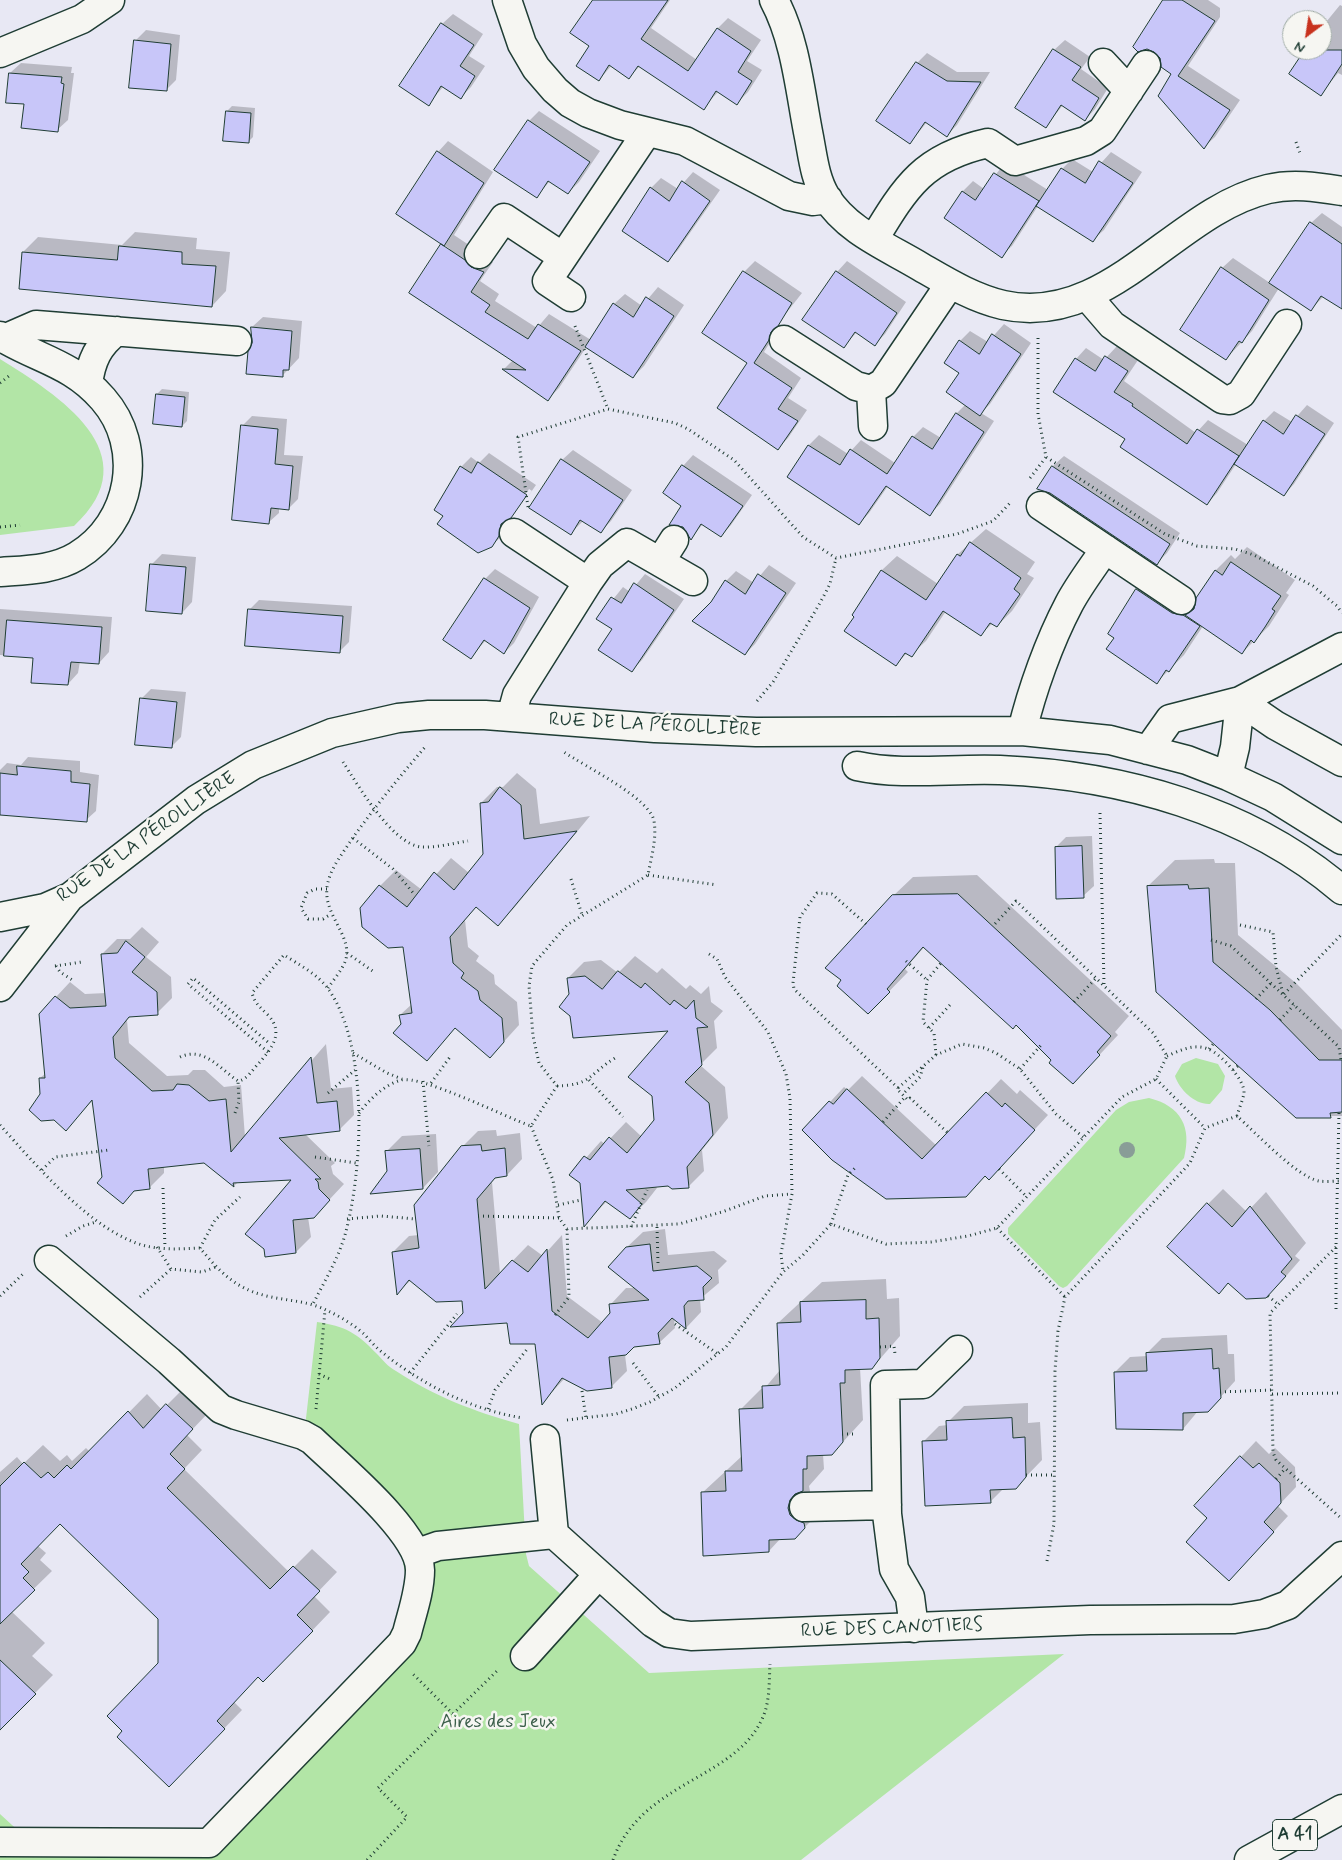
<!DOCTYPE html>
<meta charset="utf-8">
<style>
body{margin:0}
#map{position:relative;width:1342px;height:1860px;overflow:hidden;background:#e8e8f4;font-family:Mynerve,sans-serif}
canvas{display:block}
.north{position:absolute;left:1282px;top:10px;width:50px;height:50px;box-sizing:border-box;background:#f6f6f2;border:1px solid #a0aca6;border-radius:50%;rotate:211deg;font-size:14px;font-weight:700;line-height:20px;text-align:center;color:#1f3d34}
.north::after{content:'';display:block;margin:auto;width:18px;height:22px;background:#c8321e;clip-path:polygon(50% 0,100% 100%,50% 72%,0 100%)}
</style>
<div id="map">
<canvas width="1342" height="1860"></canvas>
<div class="north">N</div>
</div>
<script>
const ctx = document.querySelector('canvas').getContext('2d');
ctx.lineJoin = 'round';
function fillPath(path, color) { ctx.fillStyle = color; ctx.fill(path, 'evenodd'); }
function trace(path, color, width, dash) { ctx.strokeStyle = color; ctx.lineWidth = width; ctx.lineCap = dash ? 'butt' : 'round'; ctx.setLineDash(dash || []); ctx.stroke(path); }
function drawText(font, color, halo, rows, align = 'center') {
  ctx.font = font + ' Mynerve,sans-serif'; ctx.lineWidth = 5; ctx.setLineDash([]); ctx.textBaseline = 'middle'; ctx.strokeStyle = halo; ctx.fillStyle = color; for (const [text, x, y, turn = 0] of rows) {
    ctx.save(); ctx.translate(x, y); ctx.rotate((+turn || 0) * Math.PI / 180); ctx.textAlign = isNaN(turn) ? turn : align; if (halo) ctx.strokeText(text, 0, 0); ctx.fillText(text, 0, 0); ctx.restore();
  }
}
fillPath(new Path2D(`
 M0,359C58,395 152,454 74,526L0,535Z
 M1196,1058L1218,1064L1225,1076L1222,1090L1210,1104C1195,1105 1179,1089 1175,1076L1182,1064Z
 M1149,1098C1181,1106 1192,1127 1184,1158L1067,1286L1063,1288L1059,1286L1008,1234V1228L1116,1110L1129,1102Z
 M317,1322C345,1326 357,1333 376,1353C382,1359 388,1367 396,1371C436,1397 473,1411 519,1424L526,1554L529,1566L649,1673L1064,1654L801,1860H0V1814L24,1836H206L395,1632L407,1582L398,1539L305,1427Z`), '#b2e5a6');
fillPath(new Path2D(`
 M594,0H670L651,28L697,60L718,28L728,18L761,40L747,61L762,70L748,92L737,103L719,91L703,108L640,66L629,77L612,65L599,80L591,45Z
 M1164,0H1208L1220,8V17L1188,66L1240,100L1215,137L1204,147L1173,74L1155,51L1147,48Z
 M1340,5L1342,6V75L1338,73L1321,94L1306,50H1322V27Z
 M453,14L483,34L469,56L485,66L471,87L461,97L444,86L428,104L442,24Z
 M146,30L180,35L176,80L166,90L136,40Z
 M1065,40L1090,57L1081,69L1108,88L1095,109L1085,120L1063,105L1046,126L1054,50Z
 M927,53L957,72H990L957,125L947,135L927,122L910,143L917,63Z
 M21,63L72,67L71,73H74L68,120L57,130L25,103L10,73Z
 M232,106L255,108L253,137L248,142L227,111Z
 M539,111L600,151L579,182L568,193L550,181L537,196L529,121Z
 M448,141L493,172L454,235L475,249L481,257L493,262L480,281L499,294L495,301L537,328L549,314L591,340L614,304L625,294L642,306L658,287L684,305L644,366L633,377L587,346L559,388L548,399L504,369L513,360L410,292L450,249L397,214L438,152Z
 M1111,152L1142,172L1104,230L1093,240L1038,206L1012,246L1001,256L946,218L963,191L973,181L984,189L1005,163L1048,190L1062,169L1072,159L1093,172Z
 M693,172L720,190L678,250L668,261L651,188L661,178L678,189Z
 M1322,213L1342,227V307L1324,296L1311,309L1279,288L1252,331L1226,359L1222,268L1233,258L1270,283L1311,223Z
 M135,232L197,238L196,249L230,252L226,291L212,306L23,252L38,237L122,245Z
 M755,261L802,293L780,321L779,328L764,352L801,378L788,398L807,410L788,438L778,448L749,362L704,332L744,272Z
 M847,261L906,302L885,334L875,344L857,332L844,346L837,272Z
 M263,317L302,321L299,358L283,375L254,343L252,327Z
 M1004,324L1031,343L990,404L981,413L994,421L940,504L930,514L888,486L869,513L859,524L788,476L809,445L819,435L848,454L861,440L895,463L913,437L923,427L941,438L956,414L966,404L960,341L970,331L988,342Z
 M1117,346L1138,360L1124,381L1196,433L1208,420L1248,445L1264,421L1274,411L1292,422L1307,405L1334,423L1294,484L1284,495L1236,464L1217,493L1207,504L1126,439L1076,359L1086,348L1104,360Z
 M162,389L189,392L187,421L182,426L157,394Z
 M252,416L287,419L284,455L303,456L298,499L288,509L279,508V513L269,522L243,425Z
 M573,450L632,490L611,521L600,532L583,521L571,533L562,460Z
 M489,453L536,485L520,508L532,491L529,489L510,518L502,536L491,546L445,515L461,467L471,457L479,463Z
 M693,455L752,495L731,525L721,536L703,524L691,538L683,505L665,493L683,466Z
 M1064,456L1180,533L1167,553L1157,563L1050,492L1039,488L1053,466Z
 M986,529L1035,562L1027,574L1034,578L1012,611L997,626L993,623L981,634L946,611L926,641L911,655L907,653L896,664L854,615L882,570L897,556L938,584L958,554Z
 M1247,547L1295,580L1286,593L1289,595L1269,626L1242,653L1203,626L1184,655L1157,682L1110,633L1137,590L1153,575L1188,598L1197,600L1216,570L1231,555L1235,559Z
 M162,554L196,557L192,602L182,613L151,565Z
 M769,565L796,583L755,644L745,654L712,602L726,581L736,571L754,583Z
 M495,569L539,597L514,643L504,653L486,640L471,657L485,579Z
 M645,574L684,599L642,660L631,671L614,629L598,618L623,587L630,592Z
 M259,600L352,606L349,642L339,652L249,610Z
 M0,609L112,617L109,652L99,663L80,661L78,673L68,684L34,657L0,655Z
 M151,689L186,692L181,737L171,747L141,699Z
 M28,757L80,761V772L99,775L96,811L86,820L0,813V770L7,763L21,765Z
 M517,773L536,789L540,824L590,816L514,908L498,924L477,906L465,920L468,947L479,956L476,961L494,975L495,984L517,1002L519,1025L490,1057L456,1027L427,1059L402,1025L400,1015L412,1004L404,946L380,886L396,870L422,890L451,858L469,873L484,854L481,803L497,787H503Z
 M1092,836L1094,886L1083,896L1056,847L1066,837Z
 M1214,859L1215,863H1235L1238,935L1297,984L1342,1030V1116H1297L1148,886L1175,860Z
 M977,875L1129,1016L1115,1032L1118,1035L1091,1064L1053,1060L1016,1023L925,946L905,969L908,972L868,1013L893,896L913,877Z
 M142,927L159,942L146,957L171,977L172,998L157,1013L131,1016L127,1020L129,1043L167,1076L188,1075L193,1070H205L224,1087L241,1085L245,1137L326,1044L331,1089L352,1087L354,1115L339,1130L305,1134L335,1163L331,1166L333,1174L344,1184L313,1217H308L311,1237L296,1252L266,1255L294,1179L238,1182L234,1186L205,1162L164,1166V1173L149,1188L136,1189L123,1202L104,1177L93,1100L66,1129L42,1095L40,1078L46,1073L56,997L70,982L85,994L106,993L102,954L117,939H130Z
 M635,956L657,973L662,968L686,989L690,985L701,994L709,986L711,1002L723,1011L714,1021L717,1048L700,1065L725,1087L728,1118L702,1150L704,1171L688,1187L655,1186L657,1188L646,1202L630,1218L607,1201L585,1224L581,1182L571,1175L601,1141L605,1144L626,1122L642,1137L655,1121L670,1029L570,994L568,978L584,962L601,960L618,973Z
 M862,1076L937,1146L1001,1079L1017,1094L1020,1090L1048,1115L1003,1164L985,1175L804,1130L844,1087L848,1090Z
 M496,1130L497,1136L520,1133L522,1159L507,1175L497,1176L492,1182L500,1274L528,1245L543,1256L562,1235L567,1296L603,1323L611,1314V1304L626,1288H636L626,1248L643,1232L665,1229L668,1255L714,1251L727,1261L718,1270L719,1283L700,1299L701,1312L686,1328L674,1318L675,1328L659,1343L634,1346L625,1355L627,1371L611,1387L565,1378L543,1402L536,1342L508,1322L464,1314L463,1299L411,1280L398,1292L393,1252L409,1236L419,1235L462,1147L478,1131Z
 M436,1134L438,1172L423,1188L388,1172L386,1152L402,1136Z
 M1223,1189L1247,1212L1266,1192L1306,1243L1295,1256L1300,1260L1281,1282H1229L1208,1204Z
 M886,1279L887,1299L899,1298L900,1336L872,1368H860L863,1420L832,1454H823L824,1469L809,1486L815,1517L794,1538H781L769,1551L702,1493L742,1456L740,1410L761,1389H764L780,1370L778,1323L822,1282Z
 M1227,1335L1228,1354H1234L1235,1381L1208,1411H1198L1183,1429L1115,1372L1130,1357L1147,1356V1353L1162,1338Z
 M185,1387L210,1411L187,1435L202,1450L184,1469L289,1572L312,1549L337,1572L314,1596L330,1612L281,1663L259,1676L234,1702L242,1710L187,1767L123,1731L160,1663L159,1619L60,1523L38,1546L46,1553L40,1560L52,1571L11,1611L45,1643L32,1656L53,1675L5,1723L0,1719V1472L17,1457L23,1464L43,1445L60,1461L67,1455L72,1461L86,1448L90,1452L147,1394L162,1410Z
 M1028,1403V1423L1040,1422L1042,1460L1015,1488H1004L990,1502L923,1442L939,1426L948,1425V1422L964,1406Z
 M1256,1441L1269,1454L1275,1448L1295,1467L1296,1487L1278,1506L1288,1516L1244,1564L1241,1457Z`), '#0003');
const building = new Path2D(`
 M593,0H668L641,39L688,71L717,28L751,51L738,72L752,81L737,105L716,91L704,110L638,66L629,79L609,65L599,81L576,66L589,46L570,33Z
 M1163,0H1182L1215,21L1178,76L1230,110L1204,149L1158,96L1171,74L1161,67L1160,58L1154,52L1147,49L1138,52L1133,47Z
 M441,23L474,45L460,66L475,76L461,99L441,86L429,106L399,86Z
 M134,40L171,44L167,91L129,88Z
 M1053,49L1081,67L1072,80L1099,98L1085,121L1061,105L1046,128L1015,108Z
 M1305,50H1342V64L1321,96L1289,74Z
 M916,62L947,81L981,82L947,137L925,122L910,144L876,121Z
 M9,73L62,77L61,83L64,84L58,132L21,128L24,104L6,103Z
 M226,111L251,113L249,143L223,141Z
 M528,120L590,162L568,194L548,181L537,198L494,170Z
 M437,151L484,183L444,246L396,214Z
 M1099,161L1133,183L1093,242L1036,206L1061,168L1085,183Z
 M994,173L1039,201L1002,258L944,218L962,191L975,200Z
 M682,181L710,201L668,262L622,231L650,187L669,201Z
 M1310,222L1342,244V309L1321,296L1311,311L1269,283Z
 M441,244L465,260L471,267L484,272L471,292L490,305L485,312L528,339L538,324L581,351L548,401L502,369L526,370L409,293Z
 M119,246L182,252V264L216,266L212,307L19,289L22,252L117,260Z
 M1221,267L1269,300L1242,343L1239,341L1226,360L1180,330Z
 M743,271L792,303L778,326L771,332L769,340L754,363L792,388L778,409L798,421L778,450L717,408L747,363L702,333Z
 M836,271L897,313L875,346L855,332L844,348L802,320Z
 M646,297L674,316L633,378L585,347L613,303L633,317Z
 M251,327L292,331L289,370H283V377L246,374L248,351L252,343Z
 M992,334L1021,354L980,416L946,392L959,373L944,363L959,340L979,354Z
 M1105,356L1128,371L1114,392L1133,404L1132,406L1187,444L1197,429L1239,456L1207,505L1120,447L1125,439L1053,392L1075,358L1095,371Z
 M156,394L185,397L182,427L153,424Z
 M956,413L984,432L930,516L886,486L859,525L787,477L808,445L840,465L850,449L887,474L912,436L932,449Z
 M1296,415L1325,434L1284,496L1234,464L1263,420L1283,434Z
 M241,425L278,429L275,464L293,466L289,510L271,508L269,524L232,520Z
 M561,459L623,500L601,533L580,520L571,535L529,508Z
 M478,462L527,495L511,518L501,524L499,536L492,547L478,553L437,524L443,516L434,510L460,466L471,473Z
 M682,465L743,506L721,537L701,524L691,540L683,527L669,525L681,506L663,493Z
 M1052,466L1170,544L1157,565L1050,493L1037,489Z
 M970,542L1021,578L1014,589L1020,594L997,627L990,623L981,636L943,611L912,657L905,653L896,666L844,631L854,617L852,615L881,570L926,600L957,554L960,556Z
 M1231,562L1281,596L1272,609L1275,611L1265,627L1254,643L1251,640L1242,654L1185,615L1194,609L1196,598L1215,570L1222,575Z
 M150,564L186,567L182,614L146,611Z
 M758,574L786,593L745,655L692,621L711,602L725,580L745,594Z
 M484,578L530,608L504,654L484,640L471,659L443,640Z
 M634,583L674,610L632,672L598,650L612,629L596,619L611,597L621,603Z
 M1136,589L1172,613L1183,615L1200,626L1169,672L1166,670L1157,684L1106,649L1114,638L1108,634Z
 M248,609L343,616L340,653L245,646Z
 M7,620L102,627L99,664L71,662L68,685L31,683L33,658L4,656Z
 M140,698L177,702L172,748L135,745Z
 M17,766L71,771V782L90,784L87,822L0,815V773L17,775Z
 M500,787L521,805L524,839L577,831L498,926L476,907L450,937L453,963L464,973L461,978L478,991L480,1000L502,1018L504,1042L490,1058L455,1028L427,1061L393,1033L401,1024L399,1015L412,1013L403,947L388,948L362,927L360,908L379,885L407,907L434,872L454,890L483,854L480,803L488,802Z
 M1082,846L1084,898L1056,899L1055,847Z
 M1188,885L1189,889L1209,888L1213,962L1270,1010L1319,1060H1342V1112L1330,1113L1331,1118H1296L1156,992L1147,886Z
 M958,894L1111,1036L1097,1052L1100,1055L1073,1084L1049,1063L1051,1060L1016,1025L1013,1029L923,947L887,989L890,992L868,1014L837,986L841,980L825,968L892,895Z
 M126,941L145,957L132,972L157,992L158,1015L129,1017L113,1037L115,1058L152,1091L173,1090L177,1084L189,1085L209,1101L226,1099L231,1152L311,1057L317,1103L337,1101L340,1131L279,1138L321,1179H315L318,1182L319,1189L330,1200L314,1218L293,1220L296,1253L265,1257L264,1249L245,1234L291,1180L233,1183L234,1187L204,1163L148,1169L150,1189L134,1191L123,1204L97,1183L102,1177L92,1100L66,1131L54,1120L41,1121L29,1110L40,1094L39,1078H45L39,1014L55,996L70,1008L106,1006L101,954L117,953Z
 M618,971L641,988L645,983L670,1005L674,1000L686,1009L694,1000L696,1018L708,1027L697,1028L702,1065L685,1082L709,1103L713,1135L687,1167L689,1188L672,1189L668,1186L626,1190L642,1204L630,1219L605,1201L584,1227L580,1183L569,1175L584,1156L590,1160L609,1137L627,1153L654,1120L652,1096L628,1077L668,1031L573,1038L570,1016L559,1007L569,994L567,978L585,976L602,989Z
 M847,1089L922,1159L986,1092L1002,1107L1005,1103L1035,1130L989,1180L985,1176L966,1197L886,1199L832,1160L802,1130L829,1101L833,1104Z
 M481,1145L482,1151L505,1148L507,1176L495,1178L477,1199L485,1289L512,1260L528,1272L547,1249L552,1311L588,1338L610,1313L609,1304L649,1300L608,1267L626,1247L650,1244L653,1271L697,1266L712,1278L703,1287L704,1300L688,1301L684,1306L686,1329L672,1318L658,1333L660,1344L634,1347L626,1355L609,1357L612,1388L587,1391L562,1378L542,1405L535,1344H510L507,1323L450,1327L463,1313L462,1301L436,1302L409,1280L397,1295L392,1252L419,1248L414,1205L461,1146Z
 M420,1149L423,1189L370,1194L387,1171L385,1151Z
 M1207,1203L1232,1227L1250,1206L1292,1259L1281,1272L1286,1276L1266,1298L1246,1299L1228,1283L1219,1294L1167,1247Z
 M866,1300V1319L879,1318L880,1358L872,1369L845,1370V1383H840L843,1442L832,1455L807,1456V1469H803V1491L795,1494L790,1500L788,1508L790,1515L796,1520L804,1523L805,1528L795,1539L769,1540V1552L703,1556L701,1492L726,1491L725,1471H742L739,1409L763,1408L762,1386L780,1385L777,1323L801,1322L800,1302Z
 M1212,1349L1213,1369L1219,1368L1221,1398L1208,1412L1183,1413V1430L1116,1429L1114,1372L1147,1371L1146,1353Z
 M166,1404L193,1429L170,1454L185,1469L167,1488L270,1589L293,1566L320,1591L297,1615L313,1631L263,1682L258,1677L217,1721L225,1729L169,1787L117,1737L122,1731L107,1716L158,1663V1619L60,1524L21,1564L29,1572L23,1578L35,1590L0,1624V1486L24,1462L41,1478L48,1472L54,1478L67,1465L71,1469L128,1411L143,1428Z
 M1012,1418L1013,1438L1025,1437L1026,1477L1016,1489L990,1490L991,1503L925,1506L922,1441L947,1440L946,1421Z
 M1240,1456L1253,1468L1259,1463L1280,1483L1281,1503L1264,1522L1274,1532L1229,1581L1186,1542L1207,1518L1194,1506Z
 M0,1660L36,1694L0,1730Z`);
fillPath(building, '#c8c6f9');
trace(building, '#1f3d34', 1);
const minor = new Path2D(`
 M507,0L522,44L536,68L555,90L570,103L588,113L620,125L685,141L789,196L813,201L828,199
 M774,0C796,41 800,92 809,137C813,158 815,179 826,197C847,231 888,247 921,267C947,282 973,298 1003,305C1109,328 1174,211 1268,189C1293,183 1317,187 1342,191
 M0,53L82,19L110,0
 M1103,63L1129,91
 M874,239C906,186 924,157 988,143L1015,161L1086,141L1102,131L1146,65
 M479,254L504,218L563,257
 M1087,296L1112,325L1222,399L1230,400L1241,394L1287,324
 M571,297L547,281L647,132
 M0,336C37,359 72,363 103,399C145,447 132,523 77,556C54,570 26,570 0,572
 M4,339L36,325L237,341
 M784,340L856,386L871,390L883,383L950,284
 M88,384C91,361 98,345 117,331
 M871,390L873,426
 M1041,506L1181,600
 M660,562L674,540
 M588,582L600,565L627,543L693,581
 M1240,701L1275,725L1342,762
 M511,717L517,695L588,582L514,533
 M1022,731C1032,690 1049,642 1069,604C1079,585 1093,567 1105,549
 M1148,750L1170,719L1240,701L1342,647
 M857,766C903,776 953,768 1000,770C1122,775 1248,810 1342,890
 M1228,776L1235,747L1240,701
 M0,917L45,908L70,897L196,800L253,765L332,733L398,718L429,715H485L655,728L756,732L1022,731L1110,740L1187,760L1228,776L1273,797L1342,840
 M0,987L69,898
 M545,1439L554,1534L653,1623L669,1633L691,1636L1090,1620L1234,1619L1264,1614L1288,1605L1342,1556
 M804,1507L887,1505
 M418,1553L438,1546L554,1534
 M914,1628L910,1597L894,1569L887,1514L885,1385L923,1384L958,1350
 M525,1656L598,1575
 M0,1842L209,1843L402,1643L407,1633C412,1613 420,1591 420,1570C420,1533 339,1466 312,1440L303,1435L236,1415L221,1409L169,1361L49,1260`);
const highway = new Path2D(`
 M1249,1860L1342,1809`);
trace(minor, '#1f3d34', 31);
trace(highway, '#1f3d34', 31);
trace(new Path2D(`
 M1296,142L1301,156
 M575,326L608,409
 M1038,338V414L1046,457L1165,534L1197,546L1235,549L1254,555L1313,586L1337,606L1342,613
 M0,383L9,376
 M1030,478L1046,457
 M528,507L518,437L608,409L675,423L688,429L734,460L803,537L836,558L957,534L993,521L1010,503
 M0,527L20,525
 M757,701L773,682L820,603L830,584L836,558
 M343,762C358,785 391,843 421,847C436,848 454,843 468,841
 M1100,813L1104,984
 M353,838L393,869L415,895
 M648,875L717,885
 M571,879L582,915
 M327,889H315L307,893L301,908L308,919H323L331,914
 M866,924L832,894L817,893L800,917L793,983L794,989L898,1088L897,1089L908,1100L910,1098L948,1133
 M1240,925L1273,932L1276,967L1283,994
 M1211,940L1231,946L1339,1047L1341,1060
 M347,953L374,972
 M709,954L717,959L725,977L768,1032L786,1074L790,1098L792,1194L781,1254L783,1271
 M906,961L927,980
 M55,966L82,962
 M56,966L60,972L74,981
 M328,988C334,979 343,969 346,959C352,933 320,913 328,882C332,866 343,853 352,839C375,807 400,776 426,746
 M1284,994L1342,934
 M1256,999L1271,983
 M1074,1002L1097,977
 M1280,1020L1294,1005
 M929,1028L950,1005
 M1209,1049L1214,1043
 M268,1052L188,984L193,978L269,1043
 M353,1053L387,1073L402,1079
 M936,1055L934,1033L923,1022L927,980L941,963
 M1167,1056C1179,1051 1194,1043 1208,1049C1220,1053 1245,1080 1244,1093C1243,1100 1239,1108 1237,1116
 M180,1057C204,1046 220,1069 238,1081C247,1080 253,1069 259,1063C271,1049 285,1033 268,1015C261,1008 255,1004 252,993L284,955C298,964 319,975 329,990C369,1048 363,1170 345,1235C338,1259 324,1282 313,1304
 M1020,1069L1042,1044
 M1233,1070L1238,1066
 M1156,1079L1205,1128
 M589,1080L623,1117
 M423,1081L429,1146
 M431,1083L450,1057
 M557,1086C592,1085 589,1074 615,1058
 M898,1088L936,1055L962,1044L984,1048L996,1053L1020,1069L1056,1114L1083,1137
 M905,1092L920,1077L924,1064
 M328,1093L355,1070
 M235,1113L239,1102L238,1081
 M359,1113C370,1099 384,1085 401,1080C422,1075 505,1117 531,1126L557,1086L539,1063L533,1036L529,986L532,966L567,925L648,875C651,858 657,839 654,821C650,798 584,766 564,752
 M883,1122L905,1097
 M0,1125C36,1165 93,1233 146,1246C163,1250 182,1249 200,1248C218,1270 235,1288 263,1295C284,1301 306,1300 326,1310C339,1316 353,1324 364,1334C370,1340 376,1348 383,1353C423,1385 472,1410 523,1418
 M531,1126L553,1180L559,1218L567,1229L679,1224L722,1212L765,1196L792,1194
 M315,1157L356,1163
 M999,1169L1026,1196
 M42,1170L55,1157L109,1150
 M163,1188L165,1248
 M558,1205L581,1200
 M478,1216L559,1218
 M347,1219L381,1216L416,1219
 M831,1224L848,1175L855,1168
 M631,1227L647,1190
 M657,1227L658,1264
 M997,1228L1065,1297
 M66,1236L83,1226L96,1222
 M157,1247L171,1269L202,1272L216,1267
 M1336,1247L1270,1313L1273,1452L1276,1460L1342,1519
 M200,1248L215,1220L240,1197
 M0,1296L23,1274
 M1268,1296L1279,1305
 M140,1297L171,1269
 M1336,1309V1247L1339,1112
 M555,1315L569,1297L567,1229
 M675,1324L718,1354
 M880,1347L894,1346L895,1354
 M633,1363L659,1397
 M410,1373L457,1314
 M319,1374L332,1380
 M582,1391L586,1418
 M1220,1392L1272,1390
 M1272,1394L1342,1393
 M316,1409L325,1310
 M488,1409L495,1390L528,1348
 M567,1420L616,1414L632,1409L650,1402L675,1388L726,1347L783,1272L803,1255L831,1224L886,1244L931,1242L968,1236L997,1228L1122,1097L1156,1079L1167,1056L1153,1033L1016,901L993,926
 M842,1434H857
 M1026,1475H1054
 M1276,1479L1285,1469
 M1047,1561L1054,1524L1055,1371L1058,1331L1065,1297L1190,1163L1205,1128L1237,1116C1255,1132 1297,1177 1319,1181C1326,1182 1335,1181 1342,1181
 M453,1714L499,1669
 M367,1860L407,1817L378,1788L453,1714L413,1674
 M613,1860C641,1781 736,1780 763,1717C770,1701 769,1681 770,1664`), '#1f3d34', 3, [1, 4]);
trace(minor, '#f6f6f2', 28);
trace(highway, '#f6f6f2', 28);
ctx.fillStyle = '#899d97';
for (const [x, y] of [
 [1127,1150]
]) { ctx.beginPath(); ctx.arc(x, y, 8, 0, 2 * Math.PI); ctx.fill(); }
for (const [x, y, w] of [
 [1295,1835,45]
]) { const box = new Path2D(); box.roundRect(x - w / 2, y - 15.5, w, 31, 4); ctx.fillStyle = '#f6f6f2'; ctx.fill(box); trace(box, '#1f3d34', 1); }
drawText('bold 18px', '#1f3d34', null, [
 ["A 41",1295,1835]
]);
drawText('19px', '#1f3d34', '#f6f6f2', [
 ["RUE DE LA PÉROLLIÈRE",655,726,3],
 ["RUE DE LA PÉROLLIÈRE",147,838,-35],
 ["RUE DES CANOTIERS",892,1629,-2]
]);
drawText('19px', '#3c5f4b', '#f6f6f2', [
 ["Aires des Jeux",498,1723]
]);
</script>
